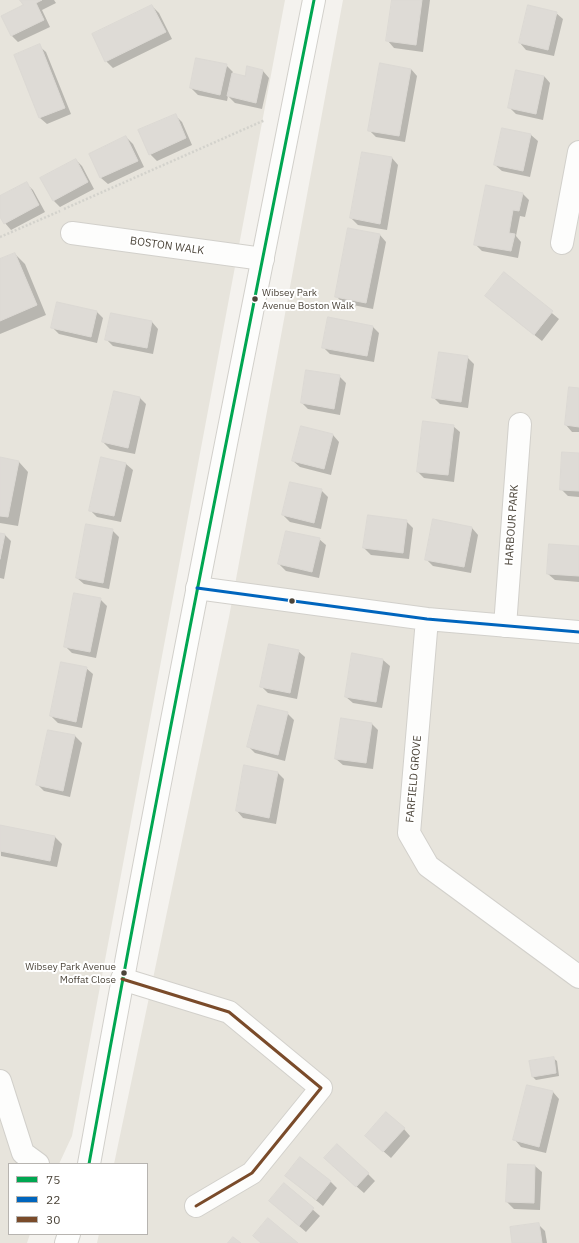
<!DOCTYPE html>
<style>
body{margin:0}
#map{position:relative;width:579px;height:1243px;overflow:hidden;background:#f4f2ee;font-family:"IBM Plex Sans",sans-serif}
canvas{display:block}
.legend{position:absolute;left:8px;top:1163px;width:140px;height:72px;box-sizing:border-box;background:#fff;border:1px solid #b7b4b0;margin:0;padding:5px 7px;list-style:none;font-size:12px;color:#4b4439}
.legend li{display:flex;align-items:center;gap:8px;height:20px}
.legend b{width:20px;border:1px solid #b7b4b0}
</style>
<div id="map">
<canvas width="579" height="1243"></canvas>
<ul class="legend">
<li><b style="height:5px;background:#00a651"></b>75</li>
<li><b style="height:5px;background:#0065bd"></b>22</li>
<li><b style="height:5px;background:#7a4b2a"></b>30</li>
</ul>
</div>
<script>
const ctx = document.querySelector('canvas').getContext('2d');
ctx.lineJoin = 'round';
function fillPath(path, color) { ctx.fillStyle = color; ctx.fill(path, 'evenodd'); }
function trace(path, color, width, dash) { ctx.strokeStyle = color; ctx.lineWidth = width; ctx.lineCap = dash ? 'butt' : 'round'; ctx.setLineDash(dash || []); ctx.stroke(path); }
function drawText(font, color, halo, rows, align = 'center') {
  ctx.font = font + ' "IBM Plex Sans",sans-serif'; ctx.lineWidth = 4; ctx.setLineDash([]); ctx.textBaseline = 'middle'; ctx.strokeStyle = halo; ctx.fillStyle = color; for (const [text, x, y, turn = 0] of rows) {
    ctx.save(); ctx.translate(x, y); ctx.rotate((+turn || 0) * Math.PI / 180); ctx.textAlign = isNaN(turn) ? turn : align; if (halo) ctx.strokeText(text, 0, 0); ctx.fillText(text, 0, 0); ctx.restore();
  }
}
fillPath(new Path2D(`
 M0,0H285L72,1136L59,1164H9V1234H30L27,1243H0Z
 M343,0H579V1243H97L99,1234H147V1164H114L229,617Z`), '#e7e4dc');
fillPath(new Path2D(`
 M22,0H54L56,3L42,10L50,27L18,42L12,36L3,16L24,6Z
 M393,0H430L423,52L394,48L388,41Z
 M152,6L159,13L172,39L113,68L106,61Z
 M556,13L563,19L554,56L526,50L520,43Z
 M39,46L46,52L71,114L47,124L40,118L15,55Z
 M226,65L233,72L232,74L245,77L263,71L269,78L262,109L235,103L228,96L227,101L198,95L191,88Z
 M411,69L417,76L405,142L376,137L369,130Z
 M544,76L550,83L543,120L516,114L509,107Z
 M175,115L182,122L192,145L157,161L150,154Z
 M503,129L531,135L538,141L530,177L502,171L495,165Z
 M126,137L133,144L144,167L108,184L101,178L90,154Z
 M392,158L398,165L387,230L358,225L351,218Z
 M76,160L82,166L94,189L60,207L54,201L42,178Z
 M26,183L33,190L45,212L11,230L5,223L0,215V197Z
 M522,193L529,200L525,217L520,216L516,236L521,242L518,258L482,251L475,244Z
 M380,235L386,242L373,309L343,303L336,296Z
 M15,254L25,264L46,315L0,334V260Z
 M504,273L559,319L542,341L493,302Z
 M96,311L103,318L97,343L59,334L52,327Z
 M152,322L158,329L153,354L113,346L106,339Z
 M373,327L379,333L374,362L330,354L323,347Z
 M467,357L474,364L468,408L440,404L433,397Z
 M339,376L346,383L340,415L308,409L302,403Z
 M579,389V432H572L566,425Z
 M140,398L146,404L135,454L110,449L103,442Z
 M453,426L460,432L454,482L424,478L418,472Z
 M333,435L339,442L331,475L300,467L293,461Z
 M579,454V497L568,496L561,489Z
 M102,458L126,464L133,470L121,522L97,517L90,510Z
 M0,459L19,462L28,472L18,526L0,523Z
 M321,490L328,497L321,529L290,522L283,515Z
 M406,521L413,528L409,559L371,555L364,548Z
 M472,528L478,535L471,573L433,566L426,559Z
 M112,530L119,537L109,589L84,584L77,578Z
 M0,534H4L11,541L4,579L0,578Z
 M319,539L326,545L319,578L286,571L279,564Z
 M579,547V582L555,580L548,574Z
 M100,599L107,606L96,658L72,653L65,646Z
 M298,651L305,657L297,699L268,693L261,686Z
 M383,660L390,666L382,708L353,703L346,697Z
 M86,668L93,674L82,728L58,723L51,716Z
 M287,713L294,720L285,761L255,753L249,747Z
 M371,723L378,730L373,769L343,765L336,759Z
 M49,731L75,736L82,743L70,797L44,791L37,784Z
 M277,772L284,779L276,824L243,818L237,811Z
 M0,826L55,837L62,844L57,867L1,856Z
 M553,1058L557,1061L559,1076L536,1080L533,1077Z
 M553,1092L559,1099L546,1153L521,1147L515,1140Z
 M404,1129L410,1136L391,1158L373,1142Z
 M332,1165L368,1174L375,1181L364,1193Z
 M535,1166L542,1172L540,1210L514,1209L507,1202Z
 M286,1176L330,1181L337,1188L323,1206Z
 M284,1184L320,1216L306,1232L277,1207Z
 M538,1224L545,1231L547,1243H513Z`), '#0003');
const building = new Path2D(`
 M20,0H42L36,3L44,20L11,36L1,16L23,5Z
 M392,0H422L416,45L386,41Z
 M152,5L166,32L105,62L92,34Z
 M528,5L557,12L548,50L519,43Z
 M40,44L65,108L39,118L14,55Z
 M196,58L227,64L220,95L190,88Z
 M380,63L411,69L399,136L368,131Z
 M247,66L263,70L256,103L227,96L232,73L245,76Z
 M516,70L544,76L536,114L508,108Z
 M176,114L186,138L149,155L138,130Z
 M502,128L531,134L523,171L494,165Z
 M126,136L138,161L100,178L89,154Z
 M362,152L392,157L380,224L350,218Z
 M76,159L88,182L53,201L40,178Z
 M27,182L39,205L4,224L0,217V196Z
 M486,185L523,193L519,211L513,210L509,233L515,234L511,251L474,245Z
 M348,228L380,234L366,303L335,297Z
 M15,253L37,305L0,321V259Z
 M504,272L553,311L534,335L485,296Z
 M57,302L97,311L91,337L51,328Z
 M111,313L152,321L147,348L105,340Z
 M328,317L373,326L367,356L322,348Z
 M439,352L468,356L461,402L432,398Z
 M306,370L340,375L334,409L301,403Z
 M569,387L579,388V427L565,425Z
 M114,391L140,397L128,448L102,442Z
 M423,421L454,425L448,475L417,472Z
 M301,426L333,434L324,469L292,461Z
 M562,452L579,453V491L560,490Z
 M0,457L19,461L8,517L0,516Z
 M101,457L126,463L114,516L89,511Z
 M290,482L322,489L314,523L282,515Z
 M368,515L407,520L403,553L363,548Z
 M433,519L472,527L464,567L425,560Z
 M86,524L113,529L103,583L76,578Z
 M286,531L320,538L312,572L278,564Z
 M0,533L5,534L0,559Z
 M549,544L579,546V576L547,574Z
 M74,593L101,598L90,652L64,647Z
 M269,644L299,650L290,693L260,687Z
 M352,653L383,659L376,702L345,697Z
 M61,662L87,667L76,722L50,716Z
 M258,705L288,712L278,755L247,747Z
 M341,718L372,723L366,763L335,759Z
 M48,730L75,735L63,791L36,785Z
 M244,765L278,772L269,818L236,811Z
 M0,825L55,836L50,861L0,851Z
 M554,1057L556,1073L532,1077L529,1061Z
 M527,1085L553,1091L539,1147L513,1140Z
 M386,1112L405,1128L383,1152L365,1136Z
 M337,1144L369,1173L356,1187L324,1158Z
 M300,1157L331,1181L316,1200L285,1176Z
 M508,1164L535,1165L534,1203L506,1202Z
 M284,1183L314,1208L299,1226L269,1201Z
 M268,1218L298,1243H261L253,1236Z
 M539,1223L542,1243H512L510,1227Z
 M233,1237L241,1243H228Z`);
fillPath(building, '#dedbd6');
trace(building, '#dcd9d4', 1);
const minor = new Path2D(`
 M72,233L263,259
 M562,243L579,152
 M197,588L427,619L579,632
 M427,619L409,833L428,866L579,977
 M505,626L520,424
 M122,979L229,1012L321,1088L252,1173L196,1206
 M0,1081L23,1153L38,1164`);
const tertiary = new Path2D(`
 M89,1164C159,775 237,388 314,0
 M66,1243L69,1234`);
trace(minor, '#d2d0cb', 24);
trace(tertiary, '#d2d0cb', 24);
trace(new Path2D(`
 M64,209L265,120
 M0,237L60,211`), '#d3d2cc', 2.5, [2, 2]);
trace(minor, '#fdfdfc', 22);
trace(tertiary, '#fdfdfc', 22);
trace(new Path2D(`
 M89,1164C159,775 237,388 314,0`), '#00a651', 3);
trace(new Path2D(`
 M197,588L427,619L579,632`), '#0065bd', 3);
trace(new Path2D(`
 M122,979L229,1012L321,1088L252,1173L196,1206`), '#7a4b2a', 3);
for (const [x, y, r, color] of [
 [255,299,3.5,"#4b4439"],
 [292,601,3.5,"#4b4439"],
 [124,973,3.5,"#4b4439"]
]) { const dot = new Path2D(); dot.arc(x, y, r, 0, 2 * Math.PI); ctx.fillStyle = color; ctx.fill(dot); trace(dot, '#fff', 1.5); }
drawText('10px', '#4b4439', '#fff', [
 ["Wibsey Park",262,293],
 ["Avenue Boston Walk",262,306],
 ["Wibsey Park Avenue",116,967,"right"],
 ["Moffat Close",116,980,"right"]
], 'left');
drawText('11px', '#4b4439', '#fff', [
 ["BOSTON WALK",167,246,8],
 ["HARBOUR PARK",512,525,-86],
 ["FARFIELD GROVE",414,779,-85]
]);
</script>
